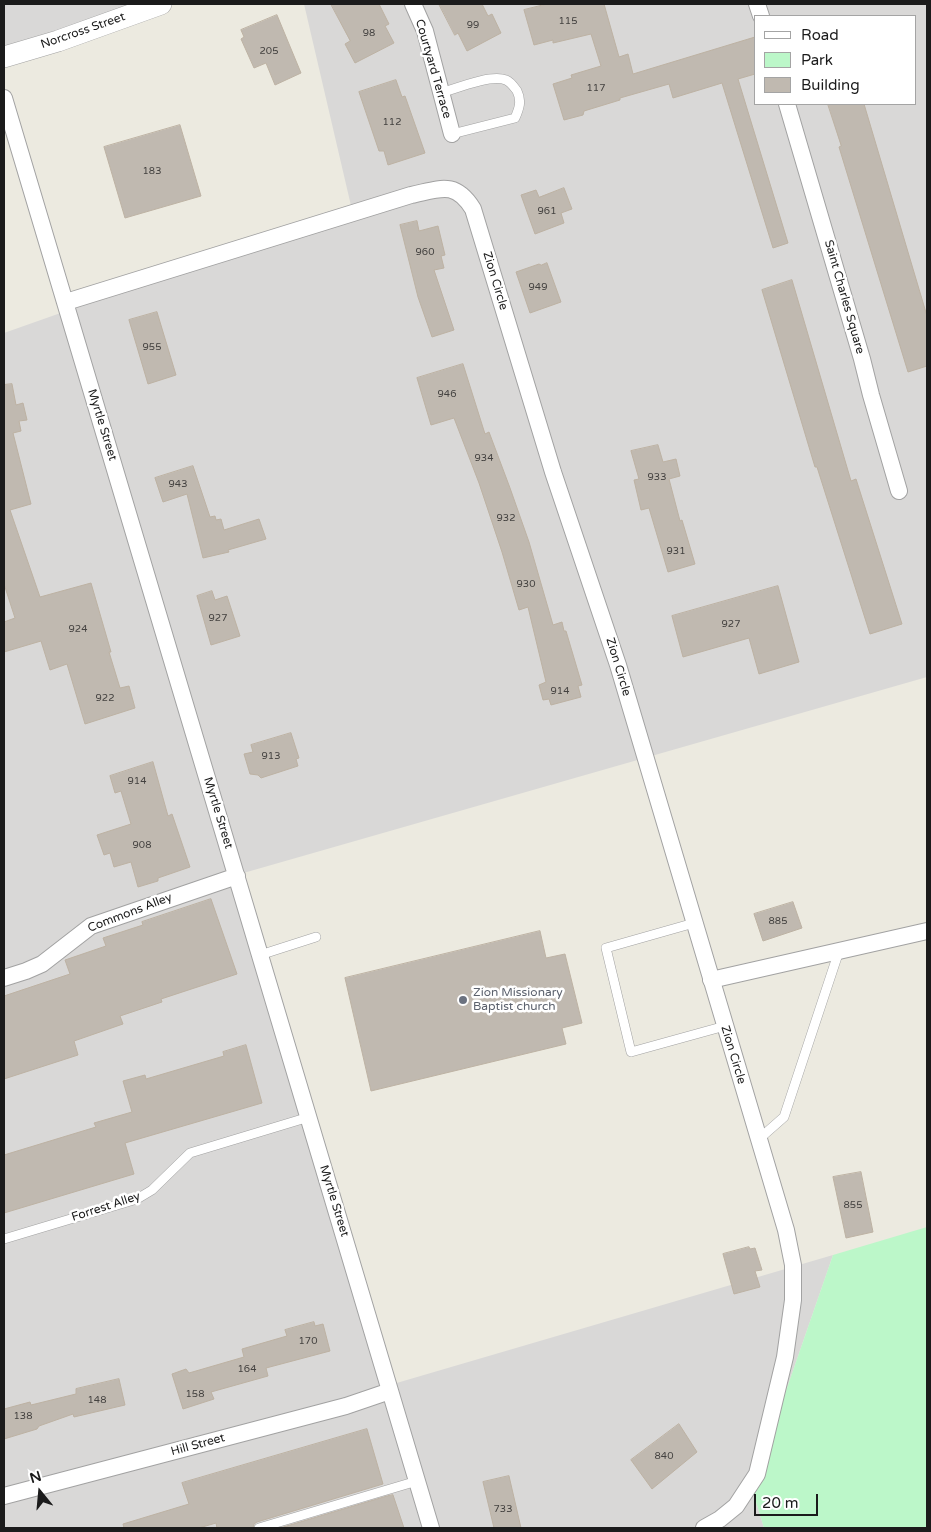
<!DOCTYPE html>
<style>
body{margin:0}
#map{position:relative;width:931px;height:1532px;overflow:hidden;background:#eceae0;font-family:"Varela Round",sans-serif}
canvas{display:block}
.frame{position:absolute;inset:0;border:5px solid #1b1b1b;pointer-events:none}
.legend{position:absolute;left:754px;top:15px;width:162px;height:90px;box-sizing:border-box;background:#fff;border:1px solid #a4a4a4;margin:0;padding:6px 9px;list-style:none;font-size:15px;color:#1b1b1b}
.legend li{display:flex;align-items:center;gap:10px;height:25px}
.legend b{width:25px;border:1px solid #a4a4a4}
.north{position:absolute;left:15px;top:1467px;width:50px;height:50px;-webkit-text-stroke:4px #fff;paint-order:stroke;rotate:343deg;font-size:14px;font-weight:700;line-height:20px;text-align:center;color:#1b1b1b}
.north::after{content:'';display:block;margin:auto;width:18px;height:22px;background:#1b1b1b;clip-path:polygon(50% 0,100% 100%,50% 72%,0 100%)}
.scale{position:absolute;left:754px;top:1494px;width:64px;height:22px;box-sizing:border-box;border:2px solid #1b1b1b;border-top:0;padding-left:6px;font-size:15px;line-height:18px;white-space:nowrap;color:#1b1b1b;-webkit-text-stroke:4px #fff;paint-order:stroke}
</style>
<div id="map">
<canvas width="931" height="1532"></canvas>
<div class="frame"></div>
<ul class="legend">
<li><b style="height:6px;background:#fff"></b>Road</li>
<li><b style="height:14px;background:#bcf7c9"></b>Park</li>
<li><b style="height:14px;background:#c0b9b0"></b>Building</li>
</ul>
<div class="north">N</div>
<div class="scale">20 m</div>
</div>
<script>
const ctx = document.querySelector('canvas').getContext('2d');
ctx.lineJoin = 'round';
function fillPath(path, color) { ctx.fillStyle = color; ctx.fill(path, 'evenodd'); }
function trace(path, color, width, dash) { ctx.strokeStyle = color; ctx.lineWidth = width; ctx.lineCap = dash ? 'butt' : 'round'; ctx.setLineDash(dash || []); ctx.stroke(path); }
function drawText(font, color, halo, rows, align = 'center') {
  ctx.font = font + ' "Varela Round",sans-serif'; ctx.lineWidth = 5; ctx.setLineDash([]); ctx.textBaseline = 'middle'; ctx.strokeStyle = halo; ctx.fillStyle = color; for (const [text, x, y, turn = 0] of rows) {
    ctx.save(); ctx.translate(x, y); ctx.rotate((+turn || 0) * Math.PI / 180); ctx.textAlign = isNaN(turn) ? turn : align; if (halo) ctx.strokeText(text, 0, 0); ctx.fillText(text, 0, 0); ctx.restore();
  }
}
fillPath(new Path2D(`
 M4,4H139L4,59Z
 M304,4H927V677L233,876L383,1387L833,1255L752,1489L764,1528H4V333L352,210ZM755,16H915V104H755Z`), '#d9d8d7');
fillPath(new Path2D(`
 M927,1227V1528H764L752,1489L833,1255Z`), '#bcf7c9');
const building = new Path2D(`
 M331,4H379L389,24L385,26L394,43L355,63L345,44L350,41Z
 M439,4H482L488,16L492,14L501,33L467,51L458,33L455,35Z
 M547,4H604L619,57L628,54L633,74L755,37V74L738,79L788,243L773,248L722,83L673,98L669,84L620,98V100L584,111L583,115L564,120L553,84L572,78L571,75L601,66L591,34L553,43V40L534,45L524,10Z
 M277,15L301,73L275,85L266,63L254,68L241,39L244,37L241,30Z
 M396,80L402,97L405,96L425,153L388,165L384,151H379L359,92Z
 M828,104H864L927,316V366L908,372L839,147L841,146Z
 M180,125L201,196L125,218L104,147Z
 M564,188L572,209L561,213L564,223L535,234L521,195L536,190L539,197Z
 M417,221L419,231L438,226L445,255L441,256L444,268L434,270L454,330L432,337L418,297L400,225Z
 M547,263L561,302L530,313L516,272L539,264L541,265Z
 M792,280L851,481L856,479L902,624L870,634L817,467H815L762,290Z
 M157,312L176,375L148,384L129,320Z
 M463,364L485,434L489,432L510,488L529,542L553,625L562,622L564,631H566L582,685L578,686L581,697L551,705L549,699L543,700L539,685L546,682L528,607L519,610L502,552L479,483L454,418L431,425L417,378Z
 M12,384L16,405L23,403L27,420L19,421L21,431L13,433L31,504L10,510L40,597L91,583L111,652H109L120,688L129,686L135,708L85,724L67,664L50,670L41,641L4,652V622L15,618L4,584V385Z
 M658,445L663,462L676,459L680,476L669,479L680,521L682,520L695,564L668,572L649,508L641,510L634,480L639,479L631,451Z
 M193,466L210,517L215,516L216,520L221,519L224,530L259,519L266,539L228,550L229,552L203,558L187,494L163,502L155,478Z
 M778,586L799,662L759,674L749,638L683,657L672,616Z
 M212,591L215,600L227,596L240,636L211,645L197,596Z
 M291,733L299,758L296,759L298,766L261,778L258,775L250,774L244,754L253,752L251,745Z
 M153,762L168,816L172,814L190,867L158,878V881L138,887L131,862L114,867L110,853L104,855L97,835L131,824L121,791L115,793L110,776Z
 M211,899L237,974L161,999L162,1002L120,1016L123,1024L74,1041L78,1055L4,1079V996L70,974L65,960L106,946L103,938L143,925L142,922Z
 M793,902L802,928L763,941L754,914Z
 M540,931L546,958L565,954L582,1023L562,1028L566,1044L371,1091L345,978Z
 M246,1045L262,1103L125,1143L134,1174L4,1213V1155L96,1127L94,1123L132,1112L123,1081L145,1075L146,1079L224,1056L223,1052Z
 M861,1172L873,1232L846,1238L833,1177Z
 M749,1247L750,1249L755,1248L762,1270L755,1271L760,1287L734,1294L723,1254Z
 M314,1322L315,1326L323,1324L330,1351L266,1368L268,1376L211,1392L214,1399L183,1409L172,1374L186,1369L189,1373L244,1357L242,1349L287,1336L285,1330Z
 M119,1379L125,1405L74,1417L73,1414L39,1426L37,1429L4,1439V1409L30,1402L31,1405L76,1394V1389Z
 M679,1424L697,1452L652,1489L631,1460Z
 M367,1429L383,1484L257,1522L254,1524L253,1528H217L216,1523L199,1528H124L123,1524L189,1504L182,1483Z
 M509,1476L521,1528H494L483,1482Z
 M393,1495L404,1528H280L387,1496Z`);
fillPath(building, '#c0b9b0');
trace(building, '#bdb2a3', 1);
const service = new Path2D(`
 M441,93C457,88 491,74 506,80C511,82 514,87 517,91C522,101 519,109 515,118L452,134
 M694,923L606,948L631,1052L725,1026
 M260,955L316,937
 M759,1139L784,1117L839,951
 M4,1239L137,1199L152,1190L190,1153L309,1117
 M259,1528L417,1481`);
const minor = new Path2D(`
 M413,4L425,31L452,134
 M757,4L761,16
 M4,98L431,1528
 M787,104L862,359L871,395L899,491
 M66,302L411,195C440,189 455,180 473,209L553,472L618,665L786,1230L793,1265V1300L785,1357L757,1474L736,1506L720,1519L704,1528
 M4,978L26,971L42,964L91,926L237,876
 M711,980L927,931
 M4,1496L346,1406L390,1391`);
const tertiary = new Path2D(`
 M4,57L58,41L161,4`);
trace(service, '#a2a2a2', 10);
trace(minor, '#a2a2a2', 18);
trace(tertiary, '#a2a2a2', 22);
trace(service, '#fff', 9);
trace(minor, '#fff', 16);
trace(tertiary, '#fff', 21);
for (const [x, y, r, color] of [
 [463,1000,5,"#6b7280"]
]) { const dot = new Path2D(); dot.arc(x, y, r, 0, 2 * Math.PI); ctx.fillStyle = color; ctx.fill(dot); trace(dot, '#fff', 2); }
drawText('10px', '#444240', null, [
 ["115",568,21],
 ["99",473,25],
 ["98",369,33],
 ["205",269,51],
 ["117",596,88],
 ["112",392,122],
 ["183",152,171],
 ["961",547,211],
 ["960",425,252],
 ["949",538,287],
 ["955",152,347],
 ["946",447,394],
 ["934",484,458],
 ["933",657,477],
 ["943",178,484],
 ["932",506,518],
 ["931",676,551],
 ["930",526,584],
 ["927",218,618],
 ["927",731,624],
 ["924",78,629],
 ["914",560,691],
 ["922",105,698],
 ["913",271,756],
 ["914",137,781],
 ["908",142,845],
 ["885",778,921],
 ["855",853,1205],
 ["170",308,1341],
 ["164",247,1369],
 ["158",195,1394],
 ["148",97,1400],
 ["138",23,1416],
 ["840",664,1456],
 ["733",503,1509]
]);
drawText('12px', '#1b1b1b', '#fff', [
 ["Norcross Street",83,31,-19],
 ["Courtyard Terrace",433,69,74],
 ["Zion Circle",495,281,73],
 ["Saint Charles Square",844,297,74],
 ["Myrtle Street",102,425,73],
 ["Zion Circle",618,667,73],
 ["Myrtle Street",218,813,73],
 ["Commons Alley",130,913,-21],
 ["Zion Circle",733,1055,73],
 ["Myrtle Street",334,1201,73],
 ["Forrest Alley",106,1207,-18],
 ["Hill Street",198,1445,-15]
]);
drawText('12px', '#5b616d', '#fff', [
 ["Zion Missionary",473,993],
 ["Baptist church",473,1007]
], 'left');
</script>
